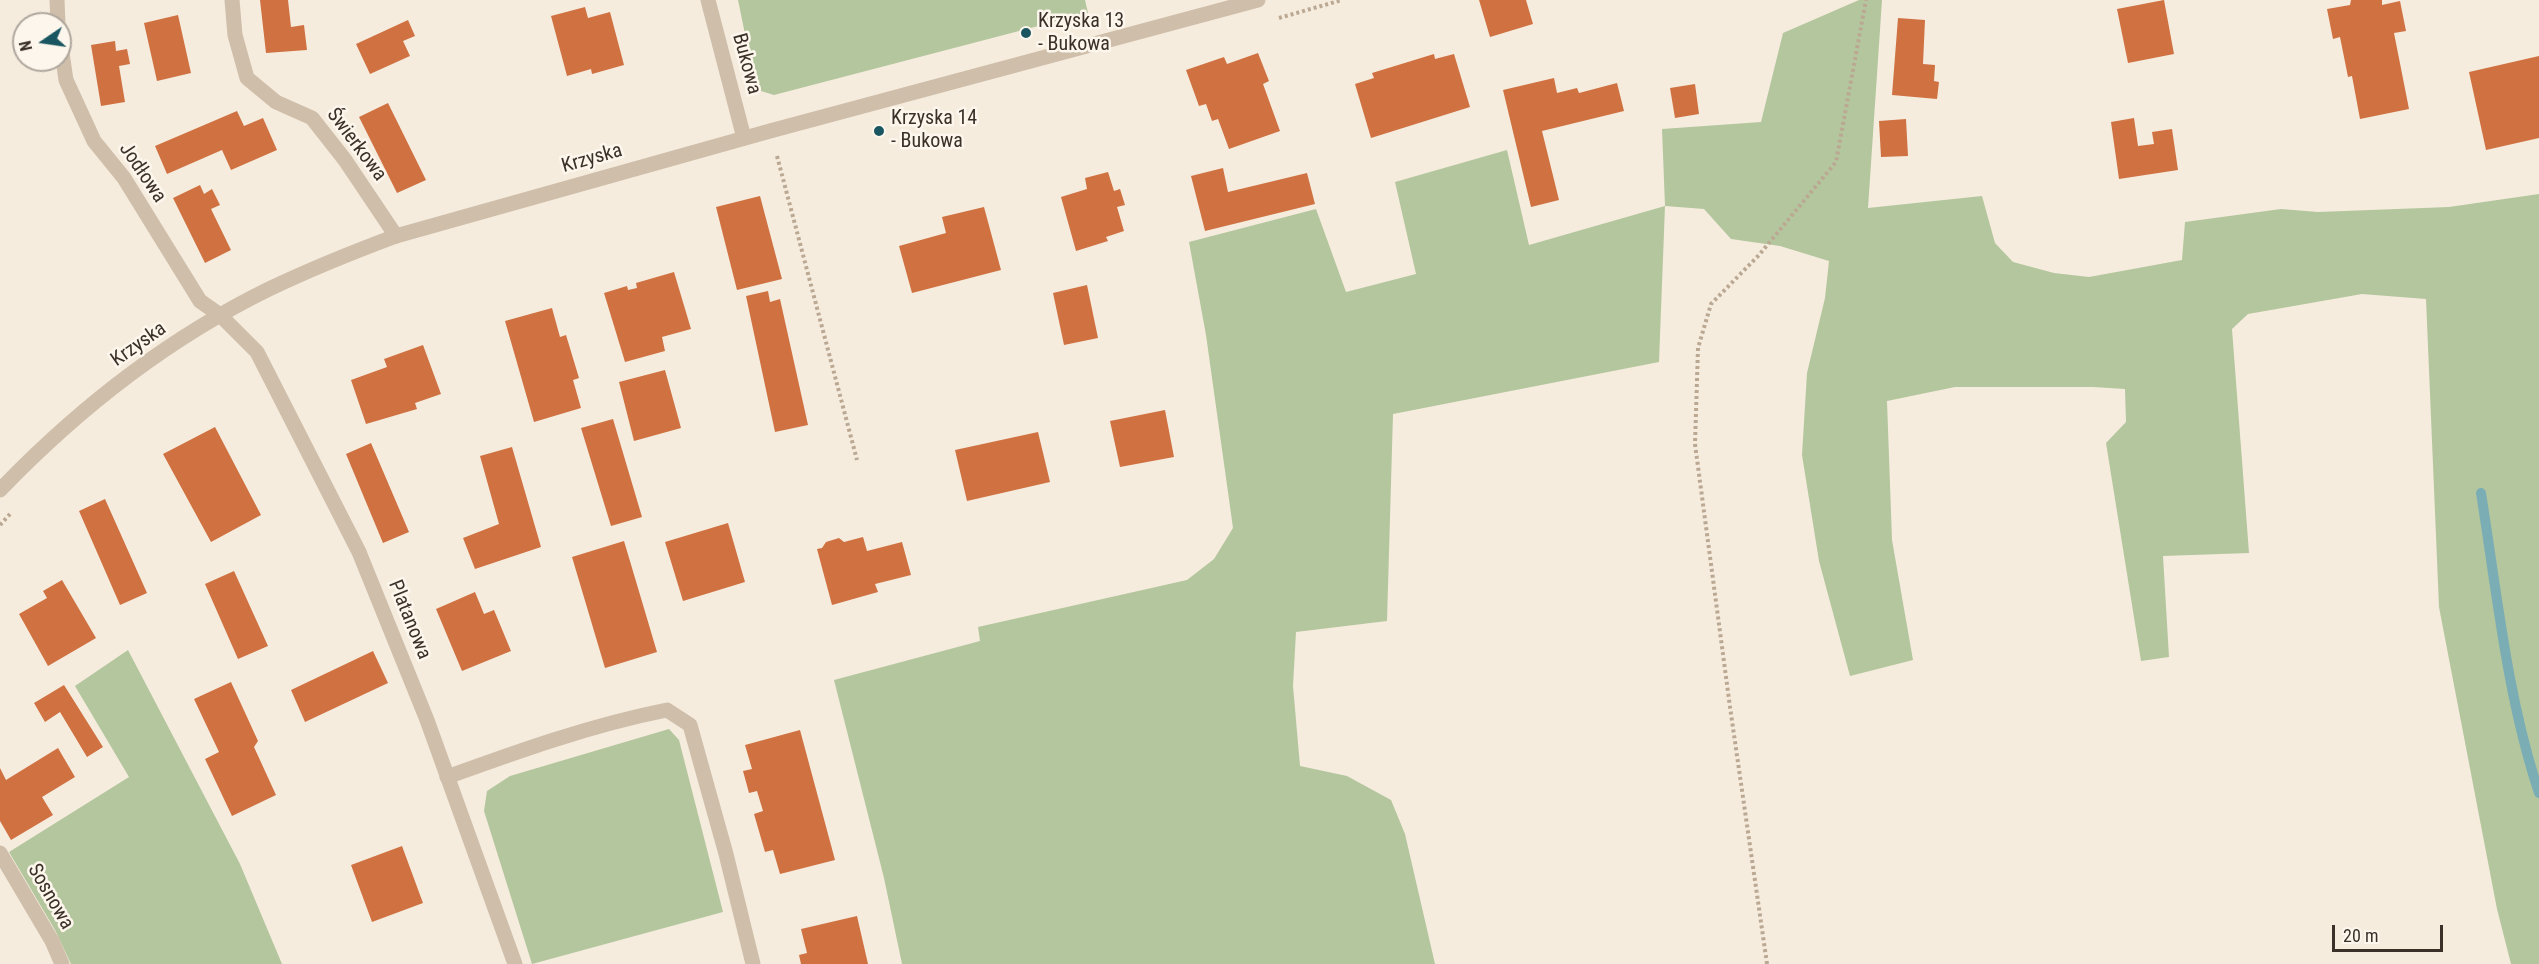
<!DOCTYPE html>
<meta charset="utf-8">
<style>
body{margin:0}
#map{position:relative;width:2539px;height:964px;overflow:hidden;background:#f5ecde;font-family:"Roboto Condensed",sans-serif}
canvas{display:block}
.north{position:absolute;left:12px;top:12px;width:60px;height:60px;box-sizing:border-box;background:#fcf6ec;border:2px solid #afa79e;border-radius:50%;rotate:257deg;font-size:16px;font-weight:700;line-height:24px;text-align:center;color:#3b3129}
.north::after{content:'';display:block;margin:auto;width:21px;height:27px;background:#1a5661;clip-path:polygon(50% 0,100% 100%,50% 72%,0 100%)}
.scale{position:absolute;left:2332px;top:925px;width:111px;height:27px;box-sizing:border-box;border:3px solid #3b3129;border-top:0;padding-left:8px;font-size:18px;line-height:21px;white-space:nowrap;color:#3b3129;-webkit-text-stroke:4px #fcf6ec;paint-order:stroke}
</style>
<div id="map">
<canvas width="2539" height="964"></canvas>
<div class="north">N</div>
<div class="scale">20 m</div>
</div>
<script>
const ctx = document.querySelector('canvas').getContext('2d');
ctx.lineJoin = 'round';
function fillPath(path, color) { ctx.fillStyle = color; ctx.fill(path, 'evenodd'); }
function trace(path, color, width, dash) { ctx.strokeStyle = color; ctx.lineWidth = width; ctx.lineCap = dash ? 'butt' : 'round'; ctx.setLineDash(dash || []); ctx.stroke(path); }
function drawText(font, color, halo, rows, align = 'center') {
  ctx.font = font + ' "Roboto Condensed",sans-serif'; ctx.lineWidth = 5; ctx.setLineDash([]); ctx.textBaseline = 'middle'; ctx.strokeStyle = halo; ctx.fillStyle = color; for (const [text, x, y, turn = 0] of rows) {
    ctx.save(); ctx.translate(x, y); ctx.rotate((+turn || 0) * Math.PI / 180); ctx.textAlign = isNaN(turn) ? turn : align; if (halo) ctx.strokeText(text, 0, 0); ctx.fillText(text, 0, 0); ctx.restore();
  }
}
fillPath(new Path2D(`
 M738,0H1085L1088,13L774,95L761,91L754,78Z
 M1859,0H1882L1868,208L1982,196L1995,243L2013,262L2054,273L2089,277L2182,260L2185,222L2281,209L2318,212L2449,207L2539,194V964H2511L2497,909L2439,607L2426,299L2362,294L2248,314L2232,329L2249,553L2163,556L2169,657L2141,661L2106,443L2126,422L2125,389L2093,387H1955L1887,401L1892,540L1913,660L1850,676L1819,561L1802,455L1807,373L1825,298L1829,261L1780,246L1731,239L1704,209L1665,206L1659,362L1393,414L1387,621L1296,632L1293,686L1300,766L1347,776L1391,800L1405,834L1435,964H902L884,878L834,680L980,641L978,627L1187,580L1214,559L1233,528L1206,335L1189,242L1316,209L1346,292L1416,274L1395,182L1507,150L1529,245L1665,206L1662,129L1761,122L1783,33Z
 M128,650L240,864L282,964H71L55,930L9,852L129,777L75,686Z
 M669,729L679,740L723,912L532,964L484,811L487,791L510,776Z`), '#b4c69d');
trace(new Path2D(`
 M2481,493C2497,593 2507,697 2539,793`), '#7badb5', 10);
fillPath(new Path2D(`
 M260,0H288L291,27L304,25L307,50L266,53Z
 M1479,0H1526L1533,24L1490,37Z
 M2164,0L2174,54L2128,63L2117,9Z
 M2351,0H2382V5L2400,1L2406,31L2394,33L2409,109L2360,119L2352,76L2348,77L2340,37L2333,39L2327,9L2350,5Z
 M585,7L588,18L610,12L624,65L592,74L591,69L567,76L551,16Z
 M178,15L191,73L157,81L144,23Z
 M1898,18L1925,20L1923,64L1935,65L1934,81L1939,82L1937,99L1892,95Z
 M408,20L415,36L403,41L410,56L370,74L356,44Z
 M115,41L116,51L127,49L130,64L119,66L125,102L101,106L91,45Z
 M1258,53L1269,81L1263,84L1280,131L1229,149L1218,119L1212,121L1206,104L1199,106L1186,70L1224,57L1227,64Z
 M1434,54L1435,59L1454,54L1470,107L1371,138L1355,84L1374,78L1372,73Z
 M2539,56V138L2486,150L2469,72Z
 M1554,78L1557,93L1577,88L1579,93L1617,83L1624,111L1542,131L1559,200L1531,207L1503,90Z
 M1695,84L1699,114L1675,118L1670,88Z
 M388,103L426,180L397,193L359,117Z
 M237,111L244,126L263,118L277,150L231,170L222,150L167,174L155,146Z
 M2134,118L2138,146L2154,144L2152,132L2172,129L2178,170L2119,179L2111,122Z
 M1906,119L1908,156L1881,157L1879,121Z
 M1223,168L1228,192L1307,173L1315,204L1205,231L1191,176Z
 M1108,172L1114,191L1120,189L1125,205L1117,207L1124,231L1106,237L1108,241L1076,251L1061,197L1087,189L1085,178Z
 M200,185L204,194L212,189L220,205L211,209L231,250L205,263L173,198Z
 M760,196L782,279L737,290L716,207Z
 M984,207L1001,270L912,293L899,246L946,233L942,217Z
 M674,272L691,329L662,337L665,351L625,362L604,293L627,286L628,290L637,288L636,283Z
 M1087,285L1098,338L1064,345L1053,293Z
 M768,291L770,302L780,299L808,425L775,432L746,296Z
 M552,308L560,337L566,335L579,378L573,380L581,408L534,422L505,321Z
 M423,345L441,394L415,403L417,409L366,424L351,380L387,367L384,359Z
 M665,370L681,428L634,441L619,382Z
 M1165,410L1174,457L1120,467L1110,421Z
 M613,419L642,517L611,526L581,428Z
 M215,427L261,515L211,542L163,454Z
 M1038,432L1050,482L967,501L955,450Z
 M371,443L409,532L383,543L346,454Z
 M512,447L541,547L475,569L463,538L499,524L480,456Z
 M105,499L147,593L120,605L79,511Z
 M728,523L745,582L683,601L665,542Z
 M863,537L867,551L902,542L911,575L875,584L878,592L832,605L817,549L822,548L826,542L839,538L844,542Z
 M624,541L657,652L605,668L572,557Z
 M234,571L268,646L238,659L205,584Z
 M62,580L96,638L48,666L19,614L47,598L43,591Z
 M475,592L484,614L494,610L511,651L462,671L436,609Z
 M373,651L388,683L305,722L291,690Z
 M231,682L258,741L254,747L276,795L232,816L205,759L219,752L194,699Z
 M64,685L103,747L87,757L60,712L45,722L34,703Z
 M800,730L835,860L780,874L773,850L765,852L754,814L763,811L757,791L749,793L743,771L752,769L745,745Z
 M58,748L75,777L42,797L53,815L11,840L0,821V768L6,780Z
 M402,846L423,903L372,922L351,865Z
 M857,916L868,964H801L799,955L807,953L801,929Z`), '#d07141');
trace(new Path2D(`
 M1279,18L1342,0
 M777,156L857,460
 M0,525L10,514
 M1767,964L1730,707L1695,444L1698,348L1711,304L1759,255L1836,162L1866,0`), '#bba893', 4, [3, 3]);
trace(new Path2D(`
 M447,777C519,751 591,725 667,710L690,725L726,854L753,964`), '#cfbea9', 15);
trace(new Path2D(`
 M57,0L58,24
 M232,0L235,35L247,78L276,102L312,118L345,160L396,236
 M708,0L744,138
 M60,39L66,80L94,141L124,178L200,301L220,315L257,352L359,552L427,720L515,964
 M0,853L52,941L62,964`), '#cfbea9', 15);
trace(new Path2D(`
 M0,490C77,410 169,338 269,289C311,269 353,252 396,236L770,131L1258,0`), '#cfbea9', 15);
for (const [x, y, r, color] of [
 [1026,33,6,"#1a5661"],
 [879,131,6,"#1a5661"]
]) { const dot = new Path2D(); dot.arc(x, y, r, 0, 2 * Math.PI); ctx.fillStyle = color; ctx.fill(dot); trace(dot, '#fcf6ec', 2); }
drawText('20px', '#3b3129', '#fcf6ec', [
 ["Krzyska 13",1038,22],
 ["- Bukowa",1038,45],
 ["Krzyska 14",891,119],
 ["- Bukowa",891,142]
], 'left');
drawText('20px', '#3b3129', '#fcf6ec', [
 ["Bukowa",746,64,75],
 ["Świerkowa",356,145,53],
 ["Krzyska",592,159,-16],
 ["Jodłowa",142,173,56],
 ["Krzyska",139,345,-35],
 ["Platanowa",409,620,68],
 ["Sosnowa",50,897,60]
]);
</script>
